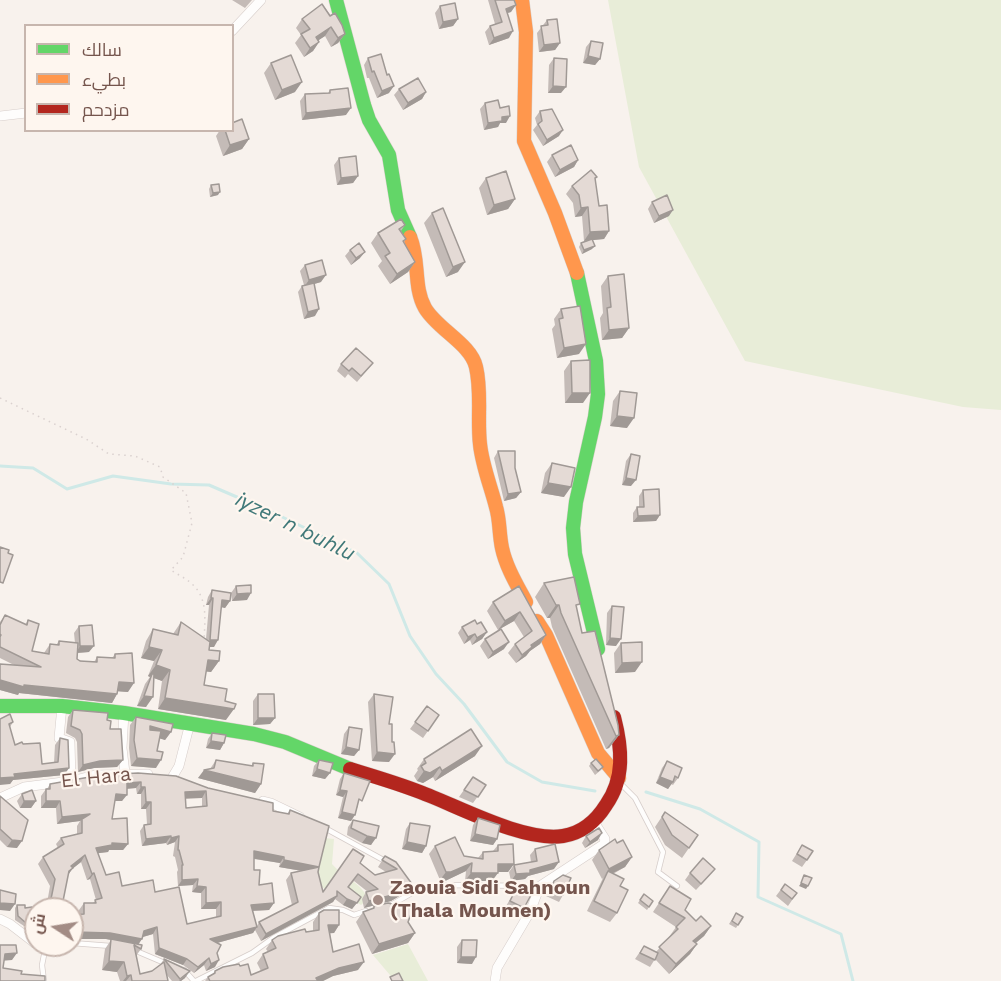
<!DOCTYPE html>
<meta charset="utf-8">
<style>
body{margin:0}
#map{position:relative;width:1001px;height:981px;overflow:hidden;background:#f8f2ed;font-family:"Work Sans",Cairo,sans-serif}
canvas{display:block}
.legend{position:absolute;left:24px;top:24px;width:210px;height:108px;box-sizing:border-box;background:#fef6ef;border:2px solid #c7b6ae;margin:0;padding:8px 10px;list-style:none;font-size:18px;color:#75554d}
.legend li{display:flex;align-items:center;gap:12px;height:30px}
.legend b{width:30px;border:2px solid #c7b6ae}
.north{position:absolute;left:24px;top:897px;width:60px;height:60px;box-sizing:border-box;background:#fef6ef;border:2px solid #c7b6ae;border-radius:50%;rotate:282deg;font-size:16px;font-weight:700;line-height:24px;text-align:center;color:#75554d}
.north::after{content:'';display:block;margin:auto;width:21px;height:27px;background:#a38c85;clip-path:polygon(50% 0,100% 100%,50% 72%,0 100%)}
</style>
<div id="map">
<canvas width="1001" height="981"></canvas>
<ul class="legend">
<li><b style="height:8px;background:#63d668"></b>سالك</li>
<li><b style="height:8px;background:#ff974d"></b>بطيء</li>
<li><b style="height:8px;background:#b3261e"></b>مزدحم</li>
</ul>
<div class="north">ش</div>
</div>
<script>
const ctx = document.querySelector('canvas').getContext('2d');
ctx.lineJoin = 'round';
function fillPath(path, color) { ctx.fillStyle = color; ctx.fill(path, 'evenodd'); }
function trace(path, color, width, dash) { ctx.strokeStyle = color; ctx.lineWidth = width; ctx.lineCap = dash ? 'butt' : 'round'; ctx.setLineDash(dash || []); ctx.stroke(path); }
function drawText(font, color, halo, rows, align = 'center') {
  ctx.font = font + ' "Work Sans",sans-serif'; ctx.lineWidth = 4.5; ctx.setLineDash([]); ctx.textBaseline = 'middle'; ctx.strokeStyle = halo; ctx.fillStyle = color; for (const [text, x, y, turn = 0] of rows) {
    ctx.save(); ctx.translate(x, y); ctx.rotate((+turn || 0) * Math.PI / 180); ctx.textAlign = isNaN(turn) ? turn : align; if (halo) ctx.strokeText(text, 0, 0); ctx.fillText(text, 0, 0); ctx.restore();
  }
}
fillPath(new Path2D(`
 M608,0H1001V410L963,407L745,361L639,167Z
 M324,838L334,839L332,864C343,877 360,882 367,897L366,901L361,905L345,895L347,890L332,878L325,889L319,885L320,878L316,868Z
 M408,944L428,981H395L373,955Z`), '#e8edd8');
trace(new Path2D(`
 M0,466L33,468L67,489L113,476L171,484L209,485L274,513L357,553L389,584L410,636L436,674L464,704L507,762L542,782L595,791
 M646,792L700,809L759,842L758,897L841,934L853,981`), '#cfe9e7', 3);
const lane = new Path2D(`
 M621,784L635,798L663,852L658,872L677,886
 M323,827L387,862
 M391,905L419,889L440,885L540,886
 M72,943L111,946
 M134,950L167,964
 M184,970L194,981
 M44,981L42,965L45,950L55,945
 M196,981L252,953L273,938L329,908L343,910L354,915L366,911`);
const street = new Path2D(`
 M232,31L261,0
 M0,116L26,113
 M62,706L59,738L70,742L71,781
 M124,713L122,748L125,773
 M173,776L179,766L190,723
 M0,798L24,787L71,781L95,775L148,774
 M263,801L271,803L300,817
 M0,919L10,924L36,944
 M495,981L497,968L530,912L540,886L604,844L605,839L594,822`);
const fast = new Path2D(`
 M336,0L364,105L369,120L389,155L398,210L410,237
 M577,273L596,361L598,394L595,417L576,502L573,528L575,554L598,649
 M0,706H62L124,713L254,734L285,742L350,769`);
const slow = new Path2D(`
 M522,0L526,32L524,141L555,213L577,273
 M410,237C420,260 413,287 425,308C437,329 471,344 476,367C482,392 477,419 480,444C482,465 491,487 496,507C500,520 499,534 502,548C506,567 517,585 526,602
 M537,621L546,635L598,753L619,778`);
const jam = new Path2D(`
 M350,769C373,776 397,783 420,792C458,806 523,842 563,836C582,833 596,821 606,805C625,778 622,748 614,717`);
trace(lane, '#d6cdca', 6);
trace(street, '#d6cdca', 10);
trace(fast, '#d7cdc9', 15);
trace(slow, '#d7cdc9', 15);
trace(jam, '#d7cdc9', 15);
trace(new Path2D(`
 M0,398L86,439L109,454L135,456L160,467L163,477L186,493L192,523L183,557L171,570C178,575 186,578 192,584C208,598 205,620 204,640`), '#dad1cf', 1.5, [1.5, 4.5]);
trace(lane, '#fefdfc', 4.5);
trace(street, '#fefdfc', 9);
trace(fast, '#63d668', 14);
trace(slow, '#ff974d', 14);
trace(jam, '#b3261e', 14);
fillPath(new Path2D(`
 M232,0H252L245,8Z
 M488,0H514L511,12L507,13L509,38L489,45L485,32L490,26L495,24Z
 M322,4L345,34L338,43L331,47L325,36L318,40L319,42L313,51L304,57L295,43L301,35L296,28L302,19Z
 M440,6L458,19L453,26L439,29L435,13Z
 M547,20L560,43L555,50L539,52L537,33Z
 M591,41L600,59L595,65L583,63L586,47Z
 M368,58L389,93L377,98L369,78H367L364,65Z
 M554,58L561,93H548L549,65Z
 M271,63L295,92L275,100L264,73Z
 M399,89L426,92L422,99L403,110L394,95Z
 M330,90L346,115L302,120L300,101L305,94L328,93Z
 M485,103L500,108L506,123H500L498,127L484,130L480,109Z
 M540,111L559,136L543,146L533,130L537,125L535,118Z
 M220,130H225L249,139L242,149L223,156L216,136Z
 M552,155L578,160L574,167L555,177L547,162Z
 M339,158L358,176L353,183L337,185L334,165Z
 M597,177L595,179L599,206L609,231L604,239L592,240V249L582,254L579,247L581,243L588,240L584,241L582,216L575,217L573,203L566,194L572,186Z
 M486,178L515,199L508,209L487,215L479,188Z
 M211,185L218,195L210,197L209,189Z
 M652,202L669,216L654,223L648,209Z
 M432,213L458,272L446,277L424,223Z
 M405,225L401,231L406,239L404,242L415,262L408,272L390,284L378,266L382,261L371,243L378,233Z
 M350,250L360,258L351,265L345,256Z
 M305,265L321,282L314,284L315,316L304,319L298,292L302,286L304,285L300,271Z
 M608,276L629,328L622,338L602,340L600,318L603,313L601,286Z
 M561,309L579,354L557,358L552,329L555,325L554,319Z
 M571,361L583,403H565L564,371Z
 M373,363L357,382L348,374L345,378L337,371L341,364Z
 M620,391L627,428L610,426L613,401Z
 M498,451L515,468L521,492L516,498L504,501L494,458Z
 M631,454V486L622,485L626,461Z
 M552,463L564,497L541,493L545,473Z
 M643,490L660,515L656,521L633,522V513L637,507H639V496Z
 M544,583L576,608L582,633L619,735L609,748L606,749L552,627L550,618H547L535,597Z
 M236,586L247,600L232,601L231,593Z
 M519,586L546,635L540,644L530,651L526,656L516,663L508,653L515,644L524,637L514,621L498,630L487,611L493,602Z
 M212,590L230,601L225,608L221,607L214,647H210L209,650L219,661L211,672L206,671L204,685L225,701L226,720L158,709L162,681L154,678L146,707L137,706L145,684L150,677L148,676L154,661L141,658L146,641L153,629L173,634L181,622L206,639L209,605H206L208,597Z
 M612,606L616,646L606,645L607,613Z
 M5,615L25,625L28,620L32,651L44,653L50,644L56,645L59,641L75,643L74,633L79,626L89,652L77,653V659L80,661L94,662L97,657L112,658L115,654L128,692L118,691L117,694L112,703L19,693L18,695L0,690V664L14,665L0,658V622Z
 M477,624L487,632L482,639L472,645L470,640L464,644L458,633L462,627Z
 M485,639L504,649L488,659L480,646Z
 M621,643L635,672L615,673L614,653Z
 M258,694L275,718L270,724L253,725V701Z
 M374,694L389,724L392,742L389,762L372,761L368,702Z
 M427,706L439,715L423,738L410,729Z
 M73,710L107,720L123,760L117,767L94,768L78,772L77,742L75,738L66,733L68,717Z
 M136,717L171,732L165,740L160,738L157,751L156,768L131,766L129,748L130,725Z
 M0,719L13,722L10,727L15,745L23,744L42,764L54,763L55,745L60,738L69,768L64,775L13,780L10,784Z
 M349,727L359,750L354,756L341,754L344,734Z
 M212,733L224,743L220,750L206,748L208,739Z
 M475,756L435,781L433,777L423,783L417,781L414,776L418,770L417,769L424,759Z
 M216,760L251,766L253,763L261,784L255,793L198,778L210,769Z
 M319,760L330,773L325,779L312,776L314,766Z
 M667,761L678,778L673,785L671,784L668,789L656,783L662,768Z
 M591,763L603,767L601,770L595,775L589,766Z
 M344,773L358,806L351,821L338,818L343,797L336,795L340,779Z
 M101,775L208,788L273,811L287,814L290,810L319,867L318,872L323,892L360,863L375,875L386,872L378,867L385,856L396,862L408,891L391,901L364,908L362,899L366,892H368L354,881L349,887L361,897L352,909L343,905L335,899L333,902L261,941L255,930L253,933L217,943V953L215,967L206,971L204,965L194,973L183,965L155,954L153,934L143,937L138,944L141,949L136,956L140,974L152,971L160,965L164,959L185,978L181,981H172L166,974L168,981H120L117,972L102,970L105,949L111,940L106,939H72V916L73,915L79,914V910L84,903H93L96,900L90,879L87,880L81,862L73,868L68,875L60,909H46L50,886L38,864L43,857L58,848L56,844L61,838L77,834V826L80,821L57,824L56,808H41V796L46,789H47L50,784ZM136,788L137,794H141V809H146L147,824L144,825L140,831L142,846L166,843L167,845L175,842L173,856L175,857L178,870L177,872L178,886L193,885L192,892L201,893V909H216V917L187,924L155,892L122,886L106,875L98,853L108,852L109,850H123L128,844L112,819L115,801H122L127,789ZM185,798H202V806L186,808ZM254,859L280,863L279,867L302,871L291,873L286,880L292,905L259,922L257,926L253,911L269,910L274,903L259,885L254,870Z
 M473,777L486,785L473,803L459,797Z
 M22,794L36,801L31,808H20L17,801Z
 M0,796L17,848L7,847L0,840Z
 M665,812L698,835L682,858L665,845L655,827Z
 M478,818L497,839L493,845L470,841L473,825Z
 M353,820L379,826L371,845L362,843L347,835L348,827Z
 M410,823L426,846L422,853L402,849L406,829Z
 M586,836L598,840L585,848L582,843Z
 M617,843L632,857L625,867L613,874L620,886L617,913L610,922L587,911L603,878L602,879L592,860L599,850Z
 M498,845L514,864L508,872H498L492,881H465L466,871L445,881L440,880L429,854L435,846L464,856L478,858L483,852L493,851Z
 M802,845L807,860L802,867L792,861Z
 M535,849L554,869L528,876L525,879L511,881L509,872L514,865L531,862L530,855Z
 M690,873L710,875L696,890L685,880Z
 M554,881L563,895L559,902L546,896L550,888Z
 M785,884L797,893L788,906L776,896Z
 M670,886L685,910L696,921L711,926L704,936L696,943L697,944L690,954L669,974L655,959L650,967L635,959L644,946L656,952L669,937L676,927L653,912Z
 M517,887L524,908L520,915L505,908Z
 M644,894L653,901L647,910L638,903Z
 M17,905L25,908L35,922L32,925L24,926L15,920V908Z
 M374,906L408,922L415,933L408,943L372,954L356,922L363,912L372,909Z
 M319,913L339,925L334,933H330L333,952L358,970L333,976L323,981H205L208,977L213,974L215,971L240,966L251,975L261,971L257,963L263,954L268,952L266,949L272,940L306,932L313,931V922Z
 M736,913L743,917L736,928L729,924Z
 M462,940L472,964L457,963V947Z`), '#c4bbb7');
fillPath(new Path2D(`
 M516,5L511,12L501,15L506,9Z
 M458,19L453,26L439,29L443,22Z
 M331,27L325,36L310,46L316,37Z
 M513,31L509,38L489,45L494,38Z
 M345,34L338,43L331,47L338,38Z
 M319,42L313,51L304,57L310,48Z
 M560,43L555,50L539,52L544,45Z
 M588,56L600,59L595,65L583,63Z
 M302,82L295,92L275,100L282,90Z
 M394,86L389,93L377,98L382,91Z
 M553,86L566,87L561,93H548Z
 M426,92L422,99L403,110L408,103Z
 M351,108L346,115L302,120L306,113Z
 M510,116L506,123H500L498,127L484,130L488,123L502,117Z
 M563,130L559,136L543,146L547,140Z
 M249,139L242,149L223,156L230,145Z
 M578,160L574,167L555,177L560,170Z
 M358,176L353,183L337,185L341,178Z
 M220,192L218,195L210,197L213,193Z
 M515,199L508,209L487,215L494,205Z
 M588,207L582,216L575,217L581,208Z
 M673,210L669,216L654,223L659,216Z
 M609,231L604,239L584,241L590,232Z
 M595,246L592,249L582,254L584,250Z
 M365,252L360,258L351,265L356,258Z
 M415,262L408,272L390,284L397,274Z
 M465,262L458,272L446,277L453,267Z
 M326,275L321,282L304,287L309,280Z
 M319,309L315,316L304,319L308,312Z
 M629,328L622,338L602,340L609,330Z
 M586,344L579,354L557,358L564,348Z
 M572,393H590L583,403H565Z
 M617,416L634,418L627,428L610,426Z
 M626,478L636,480L631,486L622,485Z
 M548,483L571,487L564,497L541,493Z
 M521,492L516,498L504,501L508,494Z
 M660,515L656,521L633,522L638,516Z
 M251,593L247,600L232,601L237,594Z
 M211,598H213L209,605H206Z
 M222,600L230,601L225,608L217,606Z
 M556,605H559L550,618H547Z
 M520,612L514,621L498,630L505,621Z
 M487,632L482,639L472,645L477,638Z
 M475,634L470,640L464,644L468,637Z
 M546,635L540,644L530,651L526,656L516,663L531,645Z
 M610,638L621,639L616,646L606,645Z
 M210,640H218L214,647H205Z
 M509,642L504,649L488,659L493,652Z
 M80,646H94L89,652L76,653Z
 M149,647L162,650L154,661L141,658Z
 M208,660L219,661L211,672L200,671Z
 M642,662L635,672L615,673L622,663Z
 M156,665L170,670L162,681L151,677L152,674L150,677L148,676Z
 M0,680L24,685L117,694L112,703L19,693L18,695L0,690Z
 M119,682L134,683L128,692L113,691Z
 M144,696L153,697L146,707L137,706Z
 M165,698L234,709L226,720L158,709Z
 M258,718H275L270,724L253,725Z
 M150,726L171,732L165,740L144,734Z
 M619,735L609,748L606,749L616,736Z
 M211,741L224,743L220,750L206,748Z
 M482,746L475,756L435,781L442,771Z
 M346,747L359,750L354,756L341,754Z
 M377,752L395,754L389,762L372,761Z
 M137,758L161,760L156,768L131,766Z
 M123,760L117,767L94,768L78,772L83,765L100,761Z
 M440,767L433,777L423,783L417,781L424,771Z
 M69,768L64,775L13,780L10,784L0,785V778L14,774Z
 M317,769L330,773L325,779L312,776Z
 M204,770L261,784L255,793L198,778Z
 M660,777L673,782L668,789L656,783Z
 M141,782L136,788L122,789L127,783Z
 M141,787H145L141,794H137Z
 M340,790L347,791L343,797L336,795Z
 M206,791L202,798L180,799L185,792Z
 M116,794L127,795L122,801H112Z
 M24,801H36L31,808H20Z
 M46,801H60L56,808H41Z
 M146,802H151L146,809H141Z
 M342,812L355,815L351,821L338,818Z
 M90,814L80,821L57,824L62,817Z
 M602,833L598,840L585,848L590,842Z
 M475,834L497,839L493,845L470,841Z
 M171,836L166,843L142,846L146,839Z
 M179,836L175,842L167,845L171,838Z
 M367,836L376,838L371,845L362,843Z
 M12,840L22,841L17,848L7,847Z
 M407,842L426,846L422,853L402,849Z
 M112,843L128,844L123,850H109L108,852L92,854L96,848Z
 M254,851L284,857L280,863L250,858Z
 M85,855L81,862L71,870L73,868L68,875L64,877L71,866Z
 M632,857L625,867L605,877L608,871L602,879L609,869Z
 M284,860L319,867L314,873L279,867Z
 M559,862L554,869L528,876L525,879L511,881L516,874Z
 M472,863L466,871L445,881L440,880L446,872Z
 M498,864H514L508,872H492Z
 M94,873L90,879L87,880L92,874Z
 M471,873H498L492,881H465Z
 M198,879L193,885L178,886L182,880Z
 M801,883L808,886L806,889L799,886Z
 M412,884L408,891L391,901L364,908L369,901Z
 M197,886L206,887L201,893L192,892Z
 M337,896L333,902L261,941L266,934Z
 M347,899L357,903L352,909L343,905Z
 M221,902L216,909H201L206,903Z
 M0,903L15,904L10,911L0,910Z
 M274,903L269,910L247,911L251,905Z
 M50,904L62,906L60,909H46Z
 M35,922L32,925L24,926L26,923Z
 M328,925H339L334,933L322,934Z
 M711,926L704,936L687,950L693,941Z
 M157,927L153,934L139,938L144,931Z
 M257,927L253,933L206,946L210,939Z
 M75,932L110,933L142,939L138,945L106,939H72V936Z
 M415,933L408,943L372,954L379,944Z
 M697,944L690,954L669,974L676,964Z
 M159,948L187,959L183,965L155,954Z
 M17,953L12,960L0,961L5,954Z
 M461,957H476L472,964L457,963Z
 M209,958L204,965L194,973L198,967Z
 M219,960L215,967L206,971L211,964Z
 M109,961L124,962L117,972L102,970Z
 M364,962L358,970L333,976L323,981H314L316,978L339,968Z
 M190,971L185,978L181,981H179Z
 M131,975L126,981H123L127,976Z`), '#a09995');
const building = new Path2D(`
 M495,0H514L516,5L506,9L513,31L494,38L490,26L502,22Z
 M455,3L458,19L443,22L440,6Z
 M322,4L330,16L335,13L342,25L345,34L338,38L331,27L316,37L319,42L310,48L301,34L310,29L302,19Z
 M557,19L560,43L544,45L541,26L548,25L547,20Z
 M591,41L603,43L600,59L588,56Z
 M381,54L387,75L389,74L394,86L382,91L374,71L372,72L368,58Z
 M291,55L302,82L282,90L271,63Z
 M554,58L567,59L566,87L553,86Z
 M418,78L426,92L408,103L399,89Z
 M348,88L351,108L306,113L305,94L330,93V90Z
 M498,100L500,108L509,106L510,116L502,117V121L488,123L485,103Z
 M552,109L563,130L547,140L538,124L542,121L540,111Z
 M242,119L249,139L230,145L225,130H232V123Z
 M571,145L578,160L560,170L552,155Z
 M356,156L358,176L341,178L339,158Z
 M591,170L597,177L595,178L599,206L607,205L609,231L590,232L588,207L581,208L579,195L572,186Z
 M506,171L515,199L494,205L486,178Z
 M219,184L220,192L213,193L211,185Z
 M667,195L673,210L659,216L652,202Z
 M443,208L465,262L453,267L432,213Z
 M401,219L405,225L399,229L406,239L403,241L415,262L397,274L385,256L390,253L378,233Z
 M592,239L595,246L584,250L581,243Z
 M359,243L365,252L356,258L350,250Z
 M322,260L326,275L309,280L305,265Z
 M624,274L629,328L609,330L607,308L611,307L608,276Z
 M314,283L319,309L308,312L302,286Z
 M580,306L586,344L564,348L559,319L563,318L561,309Z
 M356,348L373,363L361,376L352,368L349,371L341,364Z
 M590,360V393H572L571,361Z
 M620,391L637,393L634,418L617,416Z
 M498,451H515V468L521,492L508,494Z
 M631,454L640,456L636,480L626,478Z
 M552,463L575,468L571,487L548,483Z
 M659,489L660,515L638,516L637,507H644L643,490Z
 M0,547L9,550L8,553L13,555L3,583L0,582Z
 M574,577L580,604L576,605L582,633L595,631L618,725L619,735L616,736L561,613L559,605H556L544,583Z
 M251,585V593L237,594L236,586Z
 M519,586L546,635L531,645L532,647L522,655L515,644L532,631L520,612L505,621L493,602Z
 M212,590L231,593L230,601L222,600L218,640H210L213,598H211Z
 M612,606L624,607L621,639L610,638Z
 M5,615L27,625L28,620L39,624L32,651L49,654L50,644L59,645V641L78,643L77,659L80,661L97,662V657L115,658V654L132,653L134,683L119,682L117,694L24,685V687L0,680V664L41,667L0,647V637L1,635L0,634V625Z
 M475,620L477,624L481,622L487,632L477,638L475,634L468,637L462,627Z
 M181,622L210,642L209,650L220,651L219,661L208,660L204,685L227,689L225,701L236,704L234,709L165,698L170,670L156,665L162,650L149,647L153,629L178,635Z
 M92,625L94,646H80L79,626Z
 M501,629L509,642L493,652L485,639Z
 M642,642V662L622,663L621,643Z
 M152,674H154L153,697L144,696Z
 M258,694H274L275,718H258Z
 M374,694L393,697L389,724H392V742H394L395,754L377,752Z
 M427,706L439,715L428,731L415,722Z
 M73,710L108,713L107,720L111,721L110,729H121L123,760L100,761L83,765L82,734L80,730L71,726Z
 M10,714L13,722L9,724L15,745L22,742L23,744L40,743L42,764L58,762L60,738L68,740L69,768L14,774L15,777L0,778V719Z
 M136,717L173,724L171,732L150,726V730L161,731L157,751L163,752L161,760L137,758L134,740Z
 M349,727L362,729L359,750L346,747Z
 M471,729L482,746L442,771L440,767L430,773L424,771L421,766L426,763L424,759Z
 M212,733L226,735L224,743L211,741Z
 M596,759L603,767L598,771L591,763Z
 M216,760L253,766V763L264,764L261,784L204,770L214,768Z
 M319,760L333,763L330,773L317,769Z
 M667,761L682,768L678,778L675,776L673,782L660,777Z
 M138,773L176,776L208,788L273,803V811L289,814L290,810L329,826L319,867L284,860V857L254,851V870H260L259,885L272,883L274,903L251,905L257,927L210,939L221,945L217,953L219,960L211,964L209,958L198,967L187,959L159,948L157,927L144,931L142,939L110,933L75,932L73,915L84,914V903H96L95,900L102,898L94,873L92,874L85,855L71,866L73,868L69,871L62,906L50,904L55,879L43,857L64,844L61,838L82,833V819L90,814L62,817L60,801H46V789H50V784L101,775ZM141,782V787H145L146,802H151V824L144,825L146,839L171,836V838L179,836L178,850H179L183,865H182V880L198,879L197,886L206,887V903L221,902V916L187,924L179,887L155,892L153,880L122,886L119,872L106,875L96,848L112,845V843L128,844L127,818L112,819L116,794L127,795V783ZM206,791L207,806L186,808L185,792Z
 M344,773L370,781L362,801L359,799L355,815L342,812L347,791L340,790Z
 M473,777L486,785L478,797L464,790Z
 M32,790L36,801H24L22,794Z
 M0,796L28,820L22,841L12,840L0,829Z
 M665,812L698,835L689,848L672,835L662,817Z
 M478,818L500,825L497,839L475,834Z
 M353,820L379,826L376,838L367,836L351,828Z
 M410,823L430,826L426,846L407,842Z
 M599,828L602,833L590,842L586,836Z
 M455,837L464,856L483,859V852L498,851V845L513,844L514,864H498V873H471L472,863L451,872H446L435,846Z
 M615,839L617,843L623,840L632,857L609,869L599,850Z
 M555,844L559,862L530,870V873L516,874L514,865L537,861L535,849Z
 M802,845L813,851L807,860L797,854Z
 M353,849L364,856L360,863L375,875L397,869L382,860L385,856L396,862L412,884L396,894L369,901L366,892L378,889L358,874L348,887L361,897L357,903L347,899L337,891V896L266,934L259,922L298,902L291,873L319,867L318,872L323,892Z
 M703,858L715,869L701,884L690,873Z
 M608,871L624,879L620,886L628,890L617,913L594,901Z
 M563,875L571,878L563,895L551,889L554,881Z
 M804,875L812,878L808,886L801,883Z
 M785,884L797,893L792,899L781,890Z
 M670,886L691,899L685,910L696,921L701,916L711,926L693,941L697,944L676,964L659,947L678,929L676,927L685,918L659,903Z
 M517,887L531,895L524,908L510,901Z
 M0,890L16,894L15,904L0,903Z
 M644,894L653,901L649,907L640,900Z
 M388,903L413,909L408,922L415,933L379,944L363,912L374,908V906Z
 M17,905H25V908L32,907L35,922L26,923L18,916Z
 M324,910H339V925H328L333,952L359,944L364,962L339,968L316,978L318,981H210L208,977L215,973V971L223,967L239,964L240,966L248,964L251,975L268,968L263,954L276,948L272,940L278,936L305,929L306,932L319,930V913Z
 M736,913L743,917L738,925L732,921Z
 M111,939L142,945L141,949L134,945L140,974L152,971L164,962L168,981H132L131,975L127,976L124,962L109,961Z
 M462,940H477L476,957H461Z
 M0,945H16L17,953L5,954L3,968L22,971L21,974L45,976V981H0Z
 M644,946L658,953L655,960L640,953Z
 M164,959L190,971L180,979Z
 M399,973L403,981H392L390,977Z`);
fillPath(building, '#e4dad5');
trace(building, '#a09995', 1.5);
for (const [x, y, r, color] of [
 [378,900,6,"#a38c85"]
]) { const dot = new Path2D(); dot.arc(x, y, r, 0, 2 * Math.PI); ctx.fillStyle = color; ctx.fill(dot); trace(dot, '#fef6ef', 2); }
drawText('20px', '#75554d', '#fef6ef', [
 ["El Hara",96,778,-6]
]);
drawText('bold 20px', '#75554d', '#fef6ef', [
 ["Zaouia Sidi Sahnoun",390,888],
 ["(Thala Moumen)",390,911]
], 'left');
drawText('italic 21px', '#417979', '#fef6ef', [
 ["iγzer n buhlu",295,527,26]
]);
</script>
